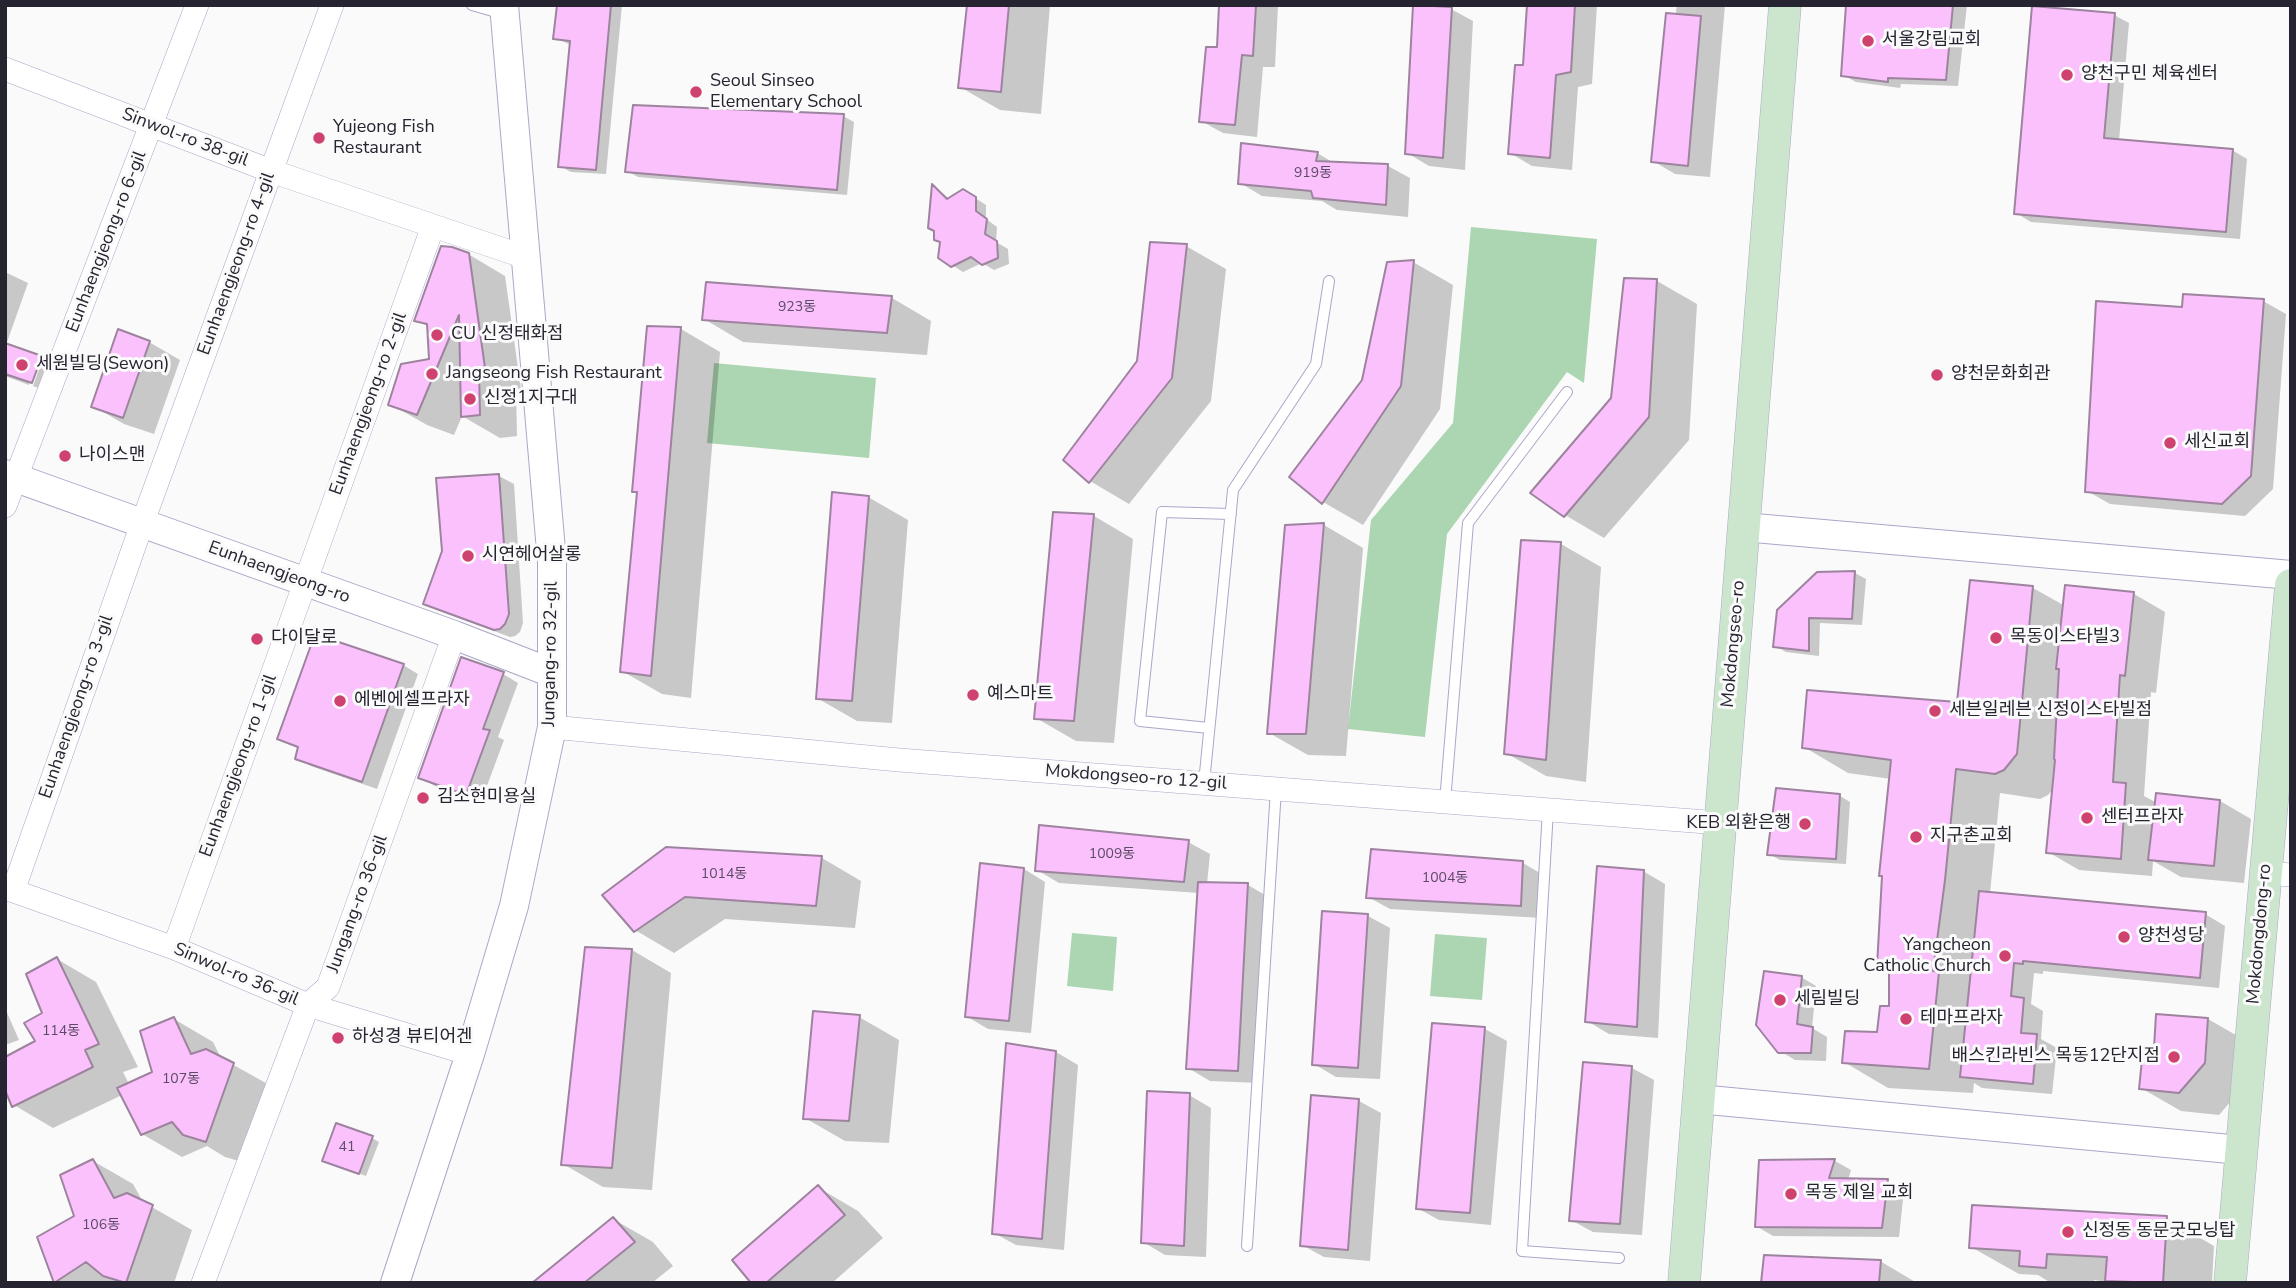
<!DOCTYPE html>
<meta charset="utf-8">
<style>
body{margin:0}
#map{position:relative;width:2296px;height:1288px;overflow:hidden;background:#fafafa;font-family:"Nunito Sans",sans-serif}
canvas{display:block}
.frame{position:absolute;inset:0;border:7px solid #262431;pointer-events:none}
</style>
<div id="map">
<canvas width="2296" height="1288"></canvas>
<div class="frame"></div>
</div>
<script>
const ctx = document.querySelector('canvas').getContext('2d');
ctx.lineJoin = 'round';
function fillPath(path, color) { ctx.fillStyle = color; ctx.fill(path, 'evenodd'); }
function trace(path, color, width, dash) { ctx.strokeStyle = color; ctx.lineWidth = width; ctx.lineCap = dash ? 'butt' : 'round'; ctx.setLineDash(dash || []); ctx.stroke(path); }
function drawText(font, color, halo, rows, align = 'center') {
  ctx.font = font + ' "Nunito Sans","Noto Sans KR",sans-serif'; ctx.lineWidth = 6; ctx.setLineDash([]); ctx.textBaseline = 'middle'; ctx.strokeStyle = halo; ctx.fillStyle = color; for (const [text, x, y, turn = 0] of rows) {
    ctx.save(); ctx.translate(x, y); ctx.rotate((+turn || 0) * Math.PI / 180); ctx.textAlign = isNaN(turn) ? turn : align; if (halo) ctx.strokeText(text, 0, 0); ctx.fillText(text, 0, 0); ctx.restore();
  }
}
fillPath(new Path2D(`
 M1471,227L1597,239L1584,383L1567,372L1447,534L1425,737L1348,729L1371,520L1453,423Z
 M714,363L876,378L869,458L707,443Z
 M1072,933L1117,937L1113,991L1067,986Z
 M1435,934L1487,938L1482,1000L1430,996Z`), '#acd5b1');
fillPath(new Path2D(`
 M558,5H622L606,174L571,172L560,166L571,45L555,38Z
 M969,5H1050L1041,114L1000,110L960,87Z
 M1221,5H1278L1275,67H1263L1257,137L1223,133L1201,121L1219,48Z
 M1414,5L1451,9L1473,21L1465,170L1429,166L1407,153Z
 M1529,5H1597L1592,84L1578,87L1572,170L1532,166L1510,153L1525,67Z
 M1677,5H1725L1710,177L1675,174L1653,161Z
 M1848,5H1967L1958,86L1901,84L1900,88L1856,82L1843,75Z
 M2114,15L2129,23L2119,141L2232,150L2247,159L2240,239L2031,222L2016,213Z
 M843,116L854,122L847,195L638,177L627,171Z
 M1317,153L1334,163L1388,166L1410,178L1408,217L1337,210L1322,201L1262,196L1240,183Z
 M934,187L950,199L975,198L986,205V219L997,227L996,242L1008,249L1009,264L994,270L982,263L963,272L952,265L941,242Z
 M1186,246L1226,269L1211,401L1129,504L1090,481Z
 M468,254L505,276L521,389H516L517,436L500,438L462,416L454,435L427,425L390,404L431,361L429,327L416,320Z
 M1413,262L1453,285L1440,409L1363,525L1323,502L1291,476L1364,381Z
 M5,272L28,283L6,345L39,357L29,385L5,376Z
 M1625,280L1657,281L1697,304L1689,440L1604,538L1565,515L1613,399Z
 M892,298L931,321L927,355L743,342L704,319Z
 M2263,301L2286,314L2273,489L2245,516L2110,504L2087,491L2184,309Z
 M681,329L720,352L691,698L662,694L622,671L639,494L634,491Z
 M149,342L180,360L154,434L124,424L93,406Z
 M43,358L56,366L47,391L33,386Z
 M499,476L514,484L523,623L520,632L515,636L510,637L440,611L425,603Z
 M868,497L908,520L892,723L857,721L817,698Z
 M1094,516L1133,539L1114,743L1076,741L1036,718Z
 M1324,525L1363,548L1346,756L1308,755L1269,733Z
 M1561,544L1601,567L1586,782L1546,776L1506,753Z
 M1818,573H1855L1866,579L1862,625L1820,623L1819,656L1786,652L1775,646Z
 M2067,587L2134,594L2165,612L2156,693L2151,692L2144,796L2157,803L2220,801L2251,819L2244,883L2181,877L2153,861L2152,876L2079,870L2048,852L2055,787L2048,795L2040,799L2000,793L1990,893L2205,914L2225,926L2219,988L2043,971V974L2034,973L2031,1004L2043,1011L2041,1039L2057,1048L2052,1094L1982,1088L1974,1083L1973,1093L1888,1088L1844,1062L1879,1033L1891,1008V973L1878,965L1891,779L1848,773L1804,747L1958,704L2033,588L2065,606Z
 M403,665L418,674L377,789L311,766L297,758L299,749L279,738Z
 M503,674L518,683L498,737L504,740L481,802L435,786L420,777Z
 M1840,796L1850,802L1846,864L1780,860L1769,854Z
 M1188,842L1210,854L1207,884L1248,885L1270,898L1260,1083L1210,1081L1188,1068L1199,893L1059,883L1037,870Z
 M667,849L822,858L861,881L855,928L725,919L674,953L635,930Z
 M1523,863L1545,876L1542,918L1390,909L1368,897Z
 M1024,869L1045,882L1031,1033L988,1029L966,1016Z
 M1643,871L1665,884L1658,1038L1609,1034L1587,1021Z
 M1368,916L1390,928L1380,1079L1336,1077L1314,1064Z
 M632,950L671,973L652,1190L603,1187L563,1164Z
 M57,959L96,982L138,1067L123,1072L129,1084L154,1073L174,1019L213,1042L221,1058L273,1087L246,1163L225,1157L207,1146L182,1157L142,1134L122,1095L53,1128L14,1105L37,1042Z
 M1801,977L1816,986L1812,1028L1827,1037L1826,1061L1795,1060L1780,1051Z
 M5,1008L19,1040L5,1045Z
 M2158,1016L2208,1019L2248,1042L2244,1086L2219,1115L2181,1111L2141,1088L2155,1050Z
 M859,1017L899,1040L889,1143L845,1141L805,1118Z
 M1434,1025L1485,1029L1507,1041L1491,1225L1439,1220L1417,1208Z
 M1056,1052L1078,1065L1064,1250L1016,1245L994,1233Z
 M1632,1068L1654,1080L1642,1235L1593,1232L1571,1220Z
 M1189,1095L1211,1108L1206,1257L1165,1255L1143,1242Z
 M1359,1101L1381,1113L1370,1261L1324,1257L1302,1245Z
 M372,1138L379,1142L366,1176L331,1164Z
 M93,1161L133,1184L143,1202L192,1230L174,1283H56L39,1238L76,1217Z
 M1760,1161H1835L1851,1170L1848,1180L1887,1181L1904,1190L1899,1237L1773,1236L1756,1226Z
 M819,1188L858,1211L883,1238L832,1283H753Z
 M2166,1218L2214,1246L2212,1283H2112L2094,1280V1283H2051L2038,1275L2019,1274L1971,1247Z
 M613,1219L653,1242L673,1266L652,1283H535Z
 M1880,1261L1917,1283H1763Z`), '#0003');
const building = new Path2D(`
 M557,5H611L596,170L558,167L570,41L553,39Z
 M967,5H1009L1001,92L958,88Z
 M1219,5H1256L1253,56L1242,55L1235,125L1199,122L1206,47H1217Z
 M1413,5L1452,7L1443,158L1405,154Z
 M1527,5H1575L1571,72L1556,75L1550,158L1508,154L1515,65H1523Z
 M1846,5H1953L1946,80L1888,78V82L1841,76Z
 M2032,6L2115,13L2104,138L2233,149L2226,232L2014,214Z
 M1666,13L1701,16L1688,166L1651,162Z
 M633,105L844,114L837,190L625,172Z
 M1241,143L1318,152L1316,161L1388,164L1386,205L1313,198L1311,191L1238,184Z
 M932,184L947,199L963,189L976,197V211L987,219L985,234L997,241L998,258L982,265L971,257L951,267L938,258L940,242L934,240V231L928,228Z
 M1150,242L1187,244L1172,378L1089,483L1063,460L1137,361Z
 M441,246L452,247L469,253L485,368H479L480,415L461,417L459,315L417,415L388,405L401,364L429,359L427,324L414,321Z
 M1414,260L1401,386L1322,504L1289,477L1362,380L1387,262Z
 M1624,278L1657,279L1649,417L1564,517L1530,493L1611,398Z
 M706,282L892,296L887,333L702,320Z
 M2183,294L2264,299L2251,476L2222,504L2085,492L2096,301L2182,307Z
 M647,326L681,327L651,676L620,672L637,492H632Z
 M118,329L150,341L123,418L91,407Z
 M5,343L42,356L32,383L5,374Z
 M499,474L509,614L505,624L500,629L494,630L423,604L442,551L436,478Z
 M832,492L869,496L852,701L816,699Z
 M1053,512L1094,514L1074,721L1034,719Z
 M1324,523L1306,734H1267L1285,525Z
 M1521,540L1561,542L1546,760L1504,754Z
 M1855,571L1852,619L1809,618V651L1773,647L1777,610L1817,572Z
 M1970,580L2033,586L2017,754L2004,770L1995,774L1956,769L1945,880L1933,971L1939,972L1929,1069L1842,1063L1845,1031L1877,1032L1880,1006H1889V967L1877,966L1882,876H1879L1891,760L1802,748L1807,690L1957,702Z
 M2065,585L2134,592L2125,676L2120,675L2113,782L2126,783L2121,859L2046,853L2055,760L2054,759L2059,669H2056Z
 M315,634L404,664L362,782L295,759L298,747L277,739Z
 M461,657L504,672L483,729L490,730L466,795L418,778Z
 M1776,788L1840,794L1836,859L1767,855Z
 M2156,793L2220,800L2214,866L2148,860Z
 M1039,825L1189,840L1184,882L1035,871Z
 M666,847L822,856L816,906L685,897L634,932L602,895Z
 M1371,849L1523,861L1521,906L1366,898Z
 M980,863L1024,868L1009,1021L965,1017Z
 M1597,866L1644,870L1637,1027L1585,1022Z
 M1198,882L1248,883L1238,1071L1186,1069Z
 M1979,891L2206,912L2200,978L2023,961V964L2014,963L2011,996L2024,998L2021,1033L2037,1034L2033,1084L1960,1077Z
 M1322,911L1368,914L1358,1068L1312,1065Z
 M585,947L632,949L612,1168L561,1165Z
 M57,957L99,1044L85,1050L93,1067L12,1107L5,1090V1057L35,1041L24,1023L42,1013L26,974Z
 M1764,971L1802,976L1797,1024L1813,1027L1811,1053H1778L1756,1025Z
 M813,1011L860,1015L849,1121L803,1119Z
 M2156,1014L2208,1018L2205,1063L2179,1093L2139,1089L2143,1050L2154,1048Z
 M174,1017L191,1054L206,1049L234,1063L206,1142L183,1135L172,1122L141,1135L117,1088L152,1072L140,1031Z
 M1432,1023L1485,1027L1470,1213L1416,1209Z
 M1006,1043L1056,1051L1042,1239L992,1234Z
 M1583,1062L1632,1066L1620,1224L1569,1221Z
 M1147,1091L1190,1093L1184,1246L1141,1243Z
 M1311,1095L1359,1099L1348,1250L1300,1246Z
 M336,1123L373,1136L359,1174L322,1161Z
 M93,1159L114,1198L127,1193L153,1205L126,1283L103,1276L86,1262L54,1283L37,1237L74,1216L60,1175Z
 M1835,1159L1829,1178L1888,1179L1882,1228L1755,1227L1759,1160Z
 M818,1185L845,1215L766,1283H751L732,1260Z
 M1972,1205L2167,1216L2163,1283L2105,1281L2107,1257L2047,1254L2046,1268L2019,1266L2020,1251L1969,1248Z
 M613,1217L635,1242L584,1283H532Z
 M1764,1255L1881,1260L1879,1283H1761Z`);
fillPath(building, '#fbc1fd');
trace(building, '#9d839e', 2);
const service = new Path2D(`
 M472,5L503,14
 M1209,728L1140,721L1162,512L1231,514
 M1204,783L1233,490L1316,364L1329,281
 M1445,802L1468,523L1567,392
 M1548,810L1522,1251L1619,1258
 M1247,1246L1276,789`);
const minor = new Path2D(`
 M5,69L271,171L525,257
 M5,506L197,5
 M552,727L899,760L1720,823
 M2265,873L2291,875
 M5,888L174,948L308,1005L470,1054
 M13,891L142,524L332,5
 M174,948L433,226
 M203,1283L308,1005L328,987L454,635`);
const tertiary = new Path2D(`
 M5,474L454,635L552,673
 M1743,527L2291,575
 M1698,1099L2241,1150
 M395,1283L470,1054L514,906L552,727V562L504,5`);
const secondary = new Path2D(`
 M1684,1283L1785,5
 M2230,1283L2291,585`);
trace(service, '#aca6c8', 12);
trace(minor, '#aca6c8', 24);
trace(tertiary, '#aca6c8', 30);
trace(secondary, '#aca6c8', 33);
trace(service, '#fff', 10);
trace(minor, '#fff', 23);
trace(tertiary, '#fff', 28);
trace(secondary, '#cce6ce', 32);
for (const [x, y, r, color] of [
 [1868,41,7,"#cf4270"],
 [2067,75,7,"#cf4270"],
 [696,92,7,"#cf4270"],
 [319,138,7,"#cf4270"],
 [437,335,7,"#cf4270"],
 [22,365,7,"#cf4270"],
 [432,374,7,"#cf4270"],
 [1937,375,7,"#cf4270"],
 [470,399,7,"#cf4270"],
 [2170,443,7,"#cf4270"],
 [65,456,7,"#cf4270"],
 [468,556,7,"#cf4270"],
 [1996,638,7,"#cf4270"],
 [257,639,7,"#cf4270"],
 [973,695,7,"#cf4270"],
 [340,701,7,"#cf4270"],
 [1935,711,7,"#cf4270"],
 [423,798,7,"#cf4270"],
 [2087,818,7,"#cf4270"],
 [1805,824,7,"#cf4270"],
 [1916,837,7,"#cf4270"],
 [2124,937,7,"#cf4270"],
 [2005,956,7,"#cf4270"],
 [1780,1000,7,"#cf4270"],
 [1906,1019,7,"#cf4270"],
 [338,1038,7,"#cf4270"],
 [2174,1057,7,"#cf4270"],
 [1791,1194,7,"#cf4270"],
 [2068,1232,7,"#cf4270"]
]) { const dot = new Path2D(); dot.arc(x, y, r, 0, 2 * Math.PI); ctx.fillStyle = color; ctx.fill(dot); trace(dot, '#fafafa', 2.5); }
drawText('14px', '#5b4b64', null, [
 ["919동",1313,174],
 ["923동",797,308],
 ["1009동",1112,855],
 ["1014동",724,875],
 ["1004동",1445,879],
 ["114동",61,1032],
 ["107동",181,1080],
 ["41",347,1148],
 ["106동",101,1226]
]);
drawText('18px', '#262431', '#fafafa', [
 ["서울강림교회",1882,41],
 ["양천구민 체육센터",2081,75],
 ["Seoul Sinseo",710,82],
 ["Elementary School",710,103],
 ["Yujeong Fish",333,128],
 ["Restaurant",333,149],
 ["CU 신정태화점",451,335],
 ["세원빌딩(Sewon)",36,365],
 ["Jangseong Fish Restaurant",446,374],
 ["양천문화회관",1951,375],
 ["신정1지구대",484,399],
 ["세신교회",2184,443],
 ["나이스맨",79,456],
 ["시연헤어살롱",482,556],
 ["목동이스타빌3",2010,638],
 ["다이달로",271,639],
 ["예스마트",987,695],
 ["에벤에셀프라자",354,701],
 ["세븐일레븐 신정이스타빌점",1949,711],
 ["김소현미용실",437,798],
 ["센터프라자",2101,818],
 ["KEB 외환은행",1791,824,"right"],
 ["지구촌교회",1930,837],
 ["양천성당",2138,937],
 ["Yangcheon",1991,946,"right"],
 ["Catholic Church",1991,967,"right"],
 ["세림빌딩",1794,1000],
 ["테마프라자",1920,1019],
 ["하성경 뷰티어겐",352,1038],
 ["배스킨라빈스 목동12단지점",2160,1057,"right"],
 ["목동 제일 교회",1805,1194],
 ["신정동 동문굿모닝탑",2082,1232]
], 'left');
drawText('18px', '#262431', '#fafafa', [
 ["Sinwol-ro 38-gil",185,138,21],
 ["Eunhaengjeong-ro 6-gil",107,242,-69],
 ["Eunhaengjeong-ro 4-gil",237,264,-70],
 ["Eunhaengjeong-ro 2-gil",369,404,-70],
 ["Eunhaengjeong-ro",279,573,20],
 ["Mokdongseo-ro",1734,644,-85],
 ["Jungang-ro 32-gil",551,654,-89],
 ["Eunhaengjeong-ro 3-gil",77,707,-71],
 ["Eunhaengjeong-ro 1-gil",239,766,-70],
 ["Mokdongseo-ro 12-gil",1136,778,4],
 ["Jungang-ro 36-gil",358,904,-70],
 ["Mokdongdong-ro",2260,934,-85],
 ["Sinwol-ro 36-gil",236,975,23]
]);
</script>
